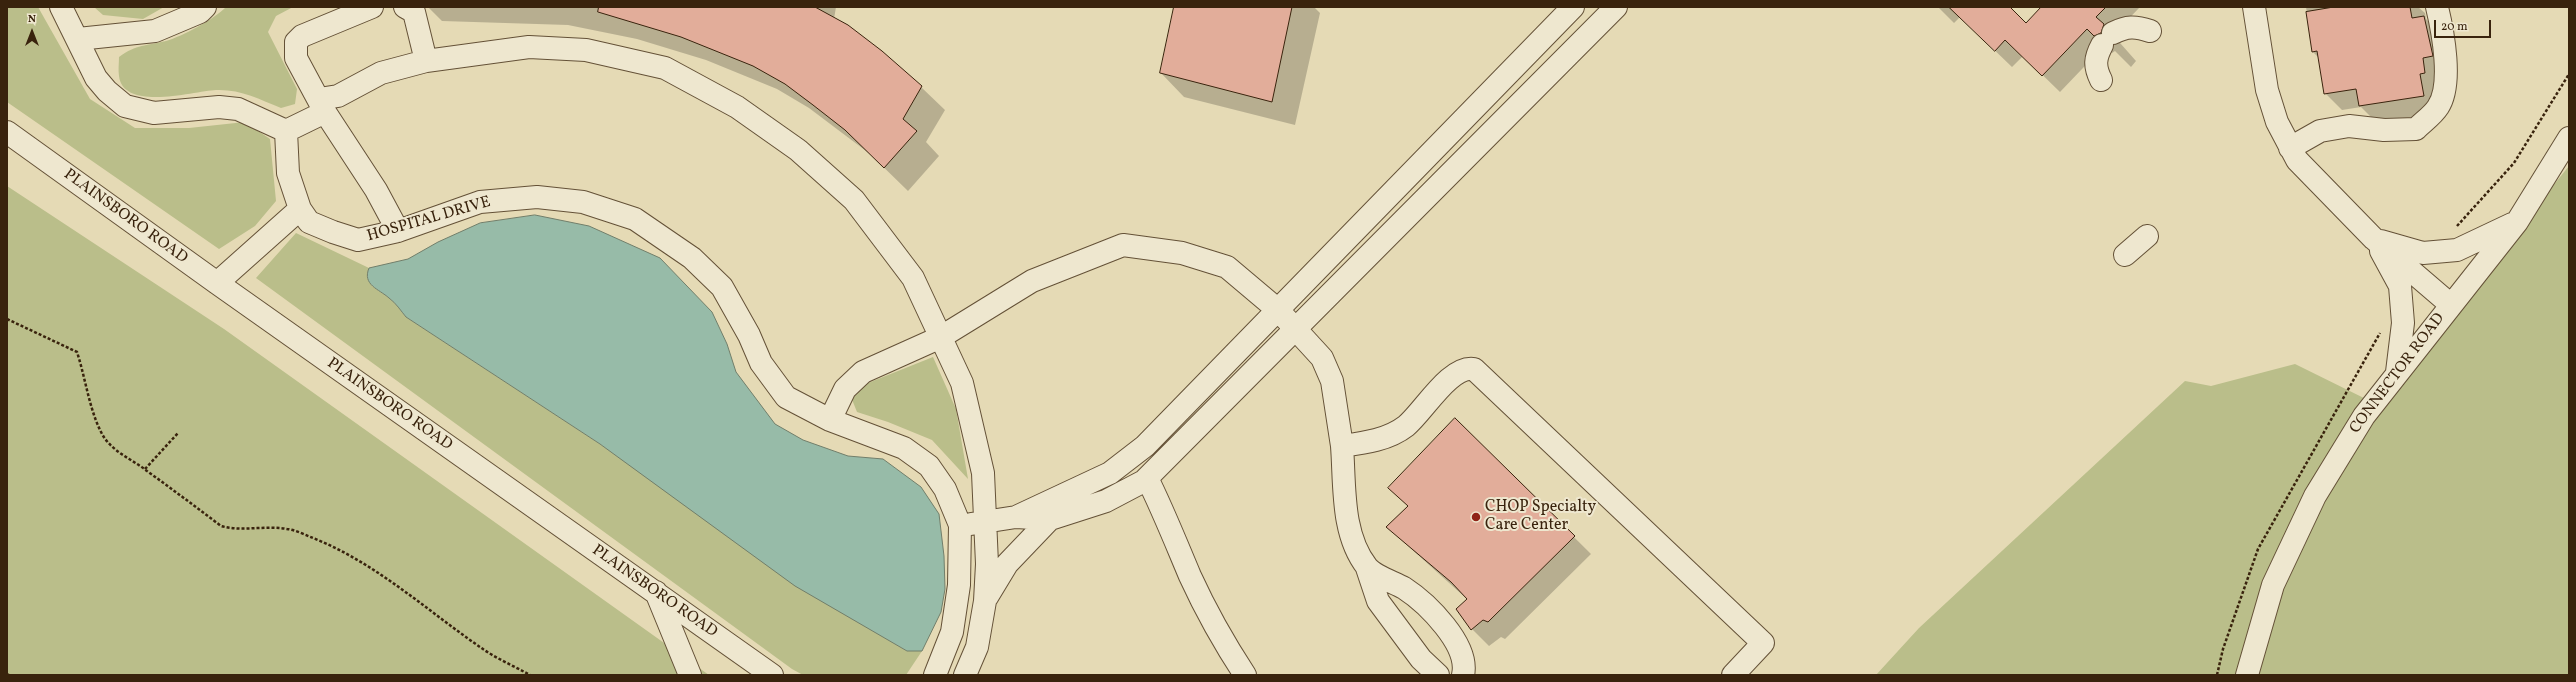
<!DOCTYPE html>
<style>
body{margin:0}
#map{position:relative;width:2576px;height:682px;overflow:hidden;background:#e5dab5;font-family:Vollkorn,serif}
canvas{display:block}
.frame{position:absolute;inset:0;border:8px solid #39230d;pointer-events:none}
.north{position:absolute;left:12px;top:12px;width:40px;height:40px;-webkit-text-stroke:3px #eee7cf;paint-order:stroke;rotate:0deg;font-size:11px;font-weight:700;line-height:16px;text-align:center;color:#39230d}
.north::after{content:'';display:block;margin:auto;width:14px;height:18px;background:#39230d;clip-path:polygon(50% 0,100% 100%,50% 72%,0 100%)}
.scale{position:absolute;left:2434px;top:20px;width:57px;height:18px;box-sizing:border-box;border:2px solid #39230d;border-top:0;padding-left:5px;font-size:12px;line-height:14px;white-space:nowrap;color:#39230d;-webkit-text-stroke:3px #eee7cf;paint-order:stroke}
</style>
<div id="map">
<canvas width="2576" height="682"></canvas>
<div class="frame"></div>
<div class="north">N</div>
<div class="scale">20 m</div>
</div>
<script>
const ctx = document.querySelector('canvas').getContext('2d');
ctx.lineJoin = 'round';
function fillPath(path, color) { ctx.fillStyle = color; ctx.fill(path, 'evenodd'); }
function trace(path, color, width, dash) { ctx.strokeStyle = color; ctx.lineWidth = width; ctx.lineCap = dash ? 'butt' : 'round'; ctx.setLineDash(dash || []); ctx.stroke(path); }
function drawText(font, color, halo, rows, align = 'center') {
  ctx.font = font + ' Vollkorn,serif'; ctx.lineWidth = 4; ctx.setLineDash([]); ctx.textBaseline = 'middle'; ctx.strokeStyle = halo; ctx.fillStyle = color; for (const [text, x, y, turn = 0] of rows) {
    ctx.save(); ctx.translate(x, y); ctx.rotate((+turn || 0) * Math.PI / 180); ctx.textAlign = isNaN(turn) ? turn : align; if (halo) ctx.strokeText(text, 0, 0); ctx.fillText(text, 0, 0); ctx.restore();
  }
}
fillPath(new Path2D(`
 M7,7H38L90,99L135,128H189L245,122L270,139L276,201L255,226L219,249L7,102Z
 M94,7H164L143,19L103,15Z
 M226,7H293L276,16L268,32L297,89L295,104L281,108C259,99 240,89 216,90C195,91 123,112 119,76C118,70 119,63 119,57C137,44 146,46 166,41C183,36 213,20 226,7Z
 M2569,166V675H1876L1919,628L2185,381L2211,386L2295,364L2376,404Z
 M7,186L224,329L709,675H7Z
 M296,233L369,268C362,285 379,289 389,298C396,303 401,311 406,317L600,444L869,628L907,651H922L906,675H803L792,669L256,278Z
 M933,357L956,409L968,479L932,440L888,422L857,412L851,397L868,383Z`), '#babe8a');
const water = new Path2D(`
 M535,215L589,226L660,258L712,312L727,344L736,372L775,424L803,440L848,456L883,459L921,487L939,514L944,556L945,589L941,612L922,651H907L795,586L600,444L406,317C401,311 396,303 389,298C379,289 362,285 369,268L408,259L438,242L480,223Z`);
fillPath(water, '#97bba8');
trace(water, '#717e6a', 1);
fillPath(new Path2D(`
 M428,7H836L834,19L921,87L945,110L926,142L939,156L908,191L870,154L809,108L777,89L706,60L637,39L568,25L442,21Z
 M1175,7H1314L1320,13L1295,125L1184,97L1161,73Z
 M1938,7H2009L2026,24L2043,7H2140L2113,35L2136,61L2131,67L2115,51L2112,53L2104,46L2060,92L2023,56L2012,67L1960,17L1954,23Z
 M2306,7H2418L2425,13L2426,19L2441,34V113L2377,123L2361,107L2342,110L2325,93L2319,58L2313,52Z
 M1455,419L1591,554L1505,639L1501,637L1489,646L1472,629L1468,600L1387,527L1408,506Z`), '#0003');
const building = new Path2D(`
 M599,7H815L848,25L882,51L922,86L903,119L917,131L884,168L845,130L813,105L785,84L753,66L681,37L598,12Z
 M1174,7H1292L1272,102L1160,73Z
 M1949,7H2010L2026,23L2041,7H2106L2096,17L2104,24L2101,33L2094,36L2087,29L2042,76L2005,40L1995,51Z
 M2334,7H2410L2412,18L2424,16L2433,56L2423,58L2425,73L2420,74L2424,96L2359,106L2356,89L2324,94L2317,51L2312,52L2306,12Z
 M1455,418L1575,536L1488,622L1483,620L1471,630L1456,609L1467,599L1451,582L1386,527L1408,506L1388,488Z`);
fillPath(building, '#e2ad9a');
trace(building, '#39230d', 1);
const minor = new Path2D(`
 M61,7L96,78L107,91L125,106L154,113L219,107L238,109L286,131
 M405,7L414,12L426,61
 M2254,7L2267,90L2277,122L2297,160L2374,239L2451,305
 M2113,33C2127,26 2135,26 2150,31
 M78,39L155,31L200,12L205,7
 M2101,80C2094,66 2095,58 2102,45
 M319,99L338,96L381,73L426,61L529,47L586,50L665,68L737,107L798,150L854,200L913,278L962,383L983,473L987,564L985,601L977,647L965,675
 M325,112L376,190L398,231
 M286,131L288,173L300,209L309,222L333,232L358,240L398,231L480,202L537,197L583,202L635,219L692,258L722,287L749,335L761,363L786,397L830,420L904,448L929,466L945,489L960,525L959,585L952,632L935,675
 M286,131L325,112L296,58V42L302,36L372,7
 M7,132L217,283L772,675
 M2290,148L2320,131L2349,126L2384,130L2416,129C2423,122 2433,115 2438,107C2453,85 2443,32 2437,7
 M2381,241L2423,253L2457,250L2512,224
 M2381,251L2400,286L2403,323L2397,372
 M2125,255L2147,236
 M217,283L300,209
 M830,420L845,389L863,372L941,337L1032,281L1123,245L1182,253L1227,267L1278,310L1322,358L1332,381L1342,446C1364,443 1388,440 1406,426C1424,411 1450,365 1474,369L1763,643L1733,675
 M1342,446C1345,485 1341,534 1367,567C1374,576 1393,582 1404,588C1427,603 1470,645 1463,675
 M1147,478C1163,510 1176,543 1190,576C1206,611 1224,643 1245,675
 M1018,516L1110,473L1145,446L1573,7
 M971,524L1016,517L1050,519L1106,501L1144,481L1616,7
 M1367,568L1378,601L1421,659L1438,675
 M656,592L690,675
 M987,597L1007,564L1050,519
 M2247,675L2273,585L2315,496L2364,416L2517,222L2569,138`);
trace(minor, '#645137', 24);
trace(new Path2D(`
 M2457,226L2514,163L2569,74
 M7,319L77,352C86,380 89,409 102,434C112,452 132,459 147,471C172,489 196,507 221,526C243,532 265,525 287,529C296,530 305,535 313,538C376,563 425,609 480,647C495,658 514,666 530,675
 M145,469L178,433
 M7,674L9,675
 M2217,675L2223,649L2258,549L2380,333`), '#39230d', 2.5, [3, 2]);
trace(minor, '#eee7cf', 22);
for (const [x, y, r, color] of [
 [1476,517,5,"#8f2418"]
]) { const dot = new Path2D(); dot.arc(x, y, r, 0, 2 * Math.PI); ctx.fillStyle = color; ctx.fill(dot); trace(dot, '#eee7cf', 1.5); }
drawText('16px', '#39230d', '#eee7cf', [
 ["PLAINSBORO ROAD",125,217,36],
 ["HOSPITAL DRIVE",429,220,-16],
 ["CONNECTOR ROAD",2398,374,-53],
 ["PLAINSBORO ROAD",389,405,35],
 ["PLAINSBORO ROAD",654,592,35]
]);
drawText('16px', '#39230d', '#eee7cf', [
 ["CHOP Specialty",1485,508],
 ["Care Center",1485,526]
], 'left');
</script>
